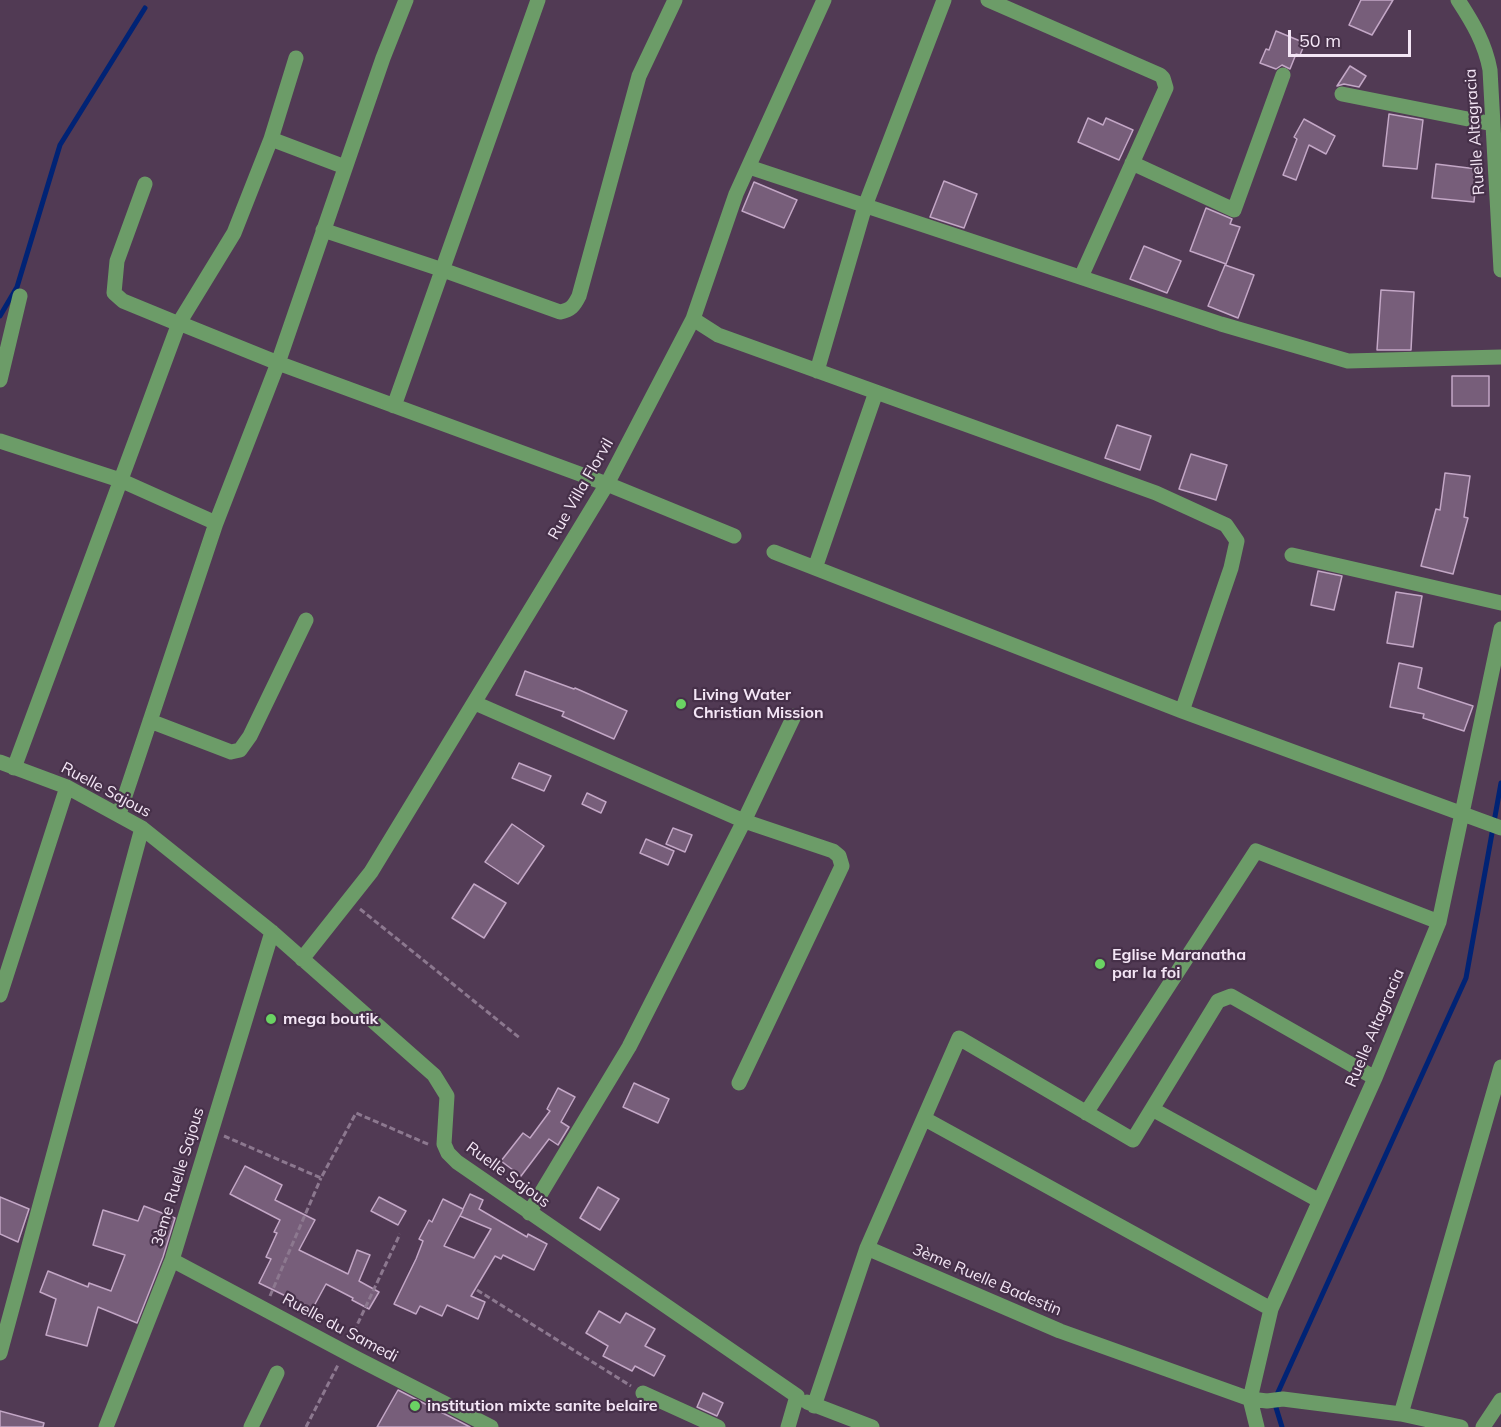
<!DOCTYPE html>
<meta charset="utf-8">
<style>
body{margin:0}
#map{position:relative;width:1501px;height:1427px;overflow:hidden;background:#513a54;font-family:Mulish,sans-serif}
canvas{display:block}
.scale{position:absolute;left:1288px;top:30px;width:123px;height:27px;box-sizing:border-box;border:3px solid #f4e6f6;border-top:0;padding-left:8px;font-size:18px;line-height:21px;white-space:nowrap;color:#f4e6f6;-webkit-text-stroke:4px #463049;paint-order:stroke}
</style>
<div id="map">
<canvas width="1501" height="1427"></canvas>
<div class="scale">50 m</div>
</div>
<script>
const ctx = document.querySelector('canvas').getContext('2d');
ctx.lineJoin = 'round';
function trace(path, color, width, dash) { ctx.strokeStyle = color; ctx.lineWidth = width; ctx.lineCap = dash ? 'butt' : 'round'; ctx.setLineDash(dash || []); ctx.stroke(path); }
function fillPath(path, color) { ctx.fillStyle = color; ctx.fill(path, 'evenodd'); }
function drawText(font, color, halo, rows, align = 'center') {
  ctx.font = font + ' Mulish,sans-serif'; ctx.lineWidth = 4.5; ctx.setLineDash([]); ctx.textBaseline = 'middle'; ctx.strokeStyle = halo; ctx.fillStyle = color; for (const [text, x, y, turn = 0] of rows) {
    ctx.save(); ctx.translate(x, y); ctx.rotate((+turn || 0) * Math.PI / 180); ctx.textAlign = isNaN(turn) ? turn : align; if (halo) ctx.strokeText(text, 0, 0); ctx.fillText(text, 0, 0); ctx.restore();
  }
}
trace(new Path2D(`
 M0,316L17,287L60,145L145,8
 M1282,1427L1274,1401L1466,978L1501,783`), '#002375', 5);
const building = new Path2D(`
 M1361,0H1393L1372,35L1349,25Z
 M1276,31L1305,43L1300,55L1296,54L1290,69L1282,65L1276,69L1260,63L1266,49L1269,50Z
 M1350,66L1366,76L1359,87L1344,84L1337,86Z
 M1389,114L1423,120L1417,169L1383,166Z
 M1088,118L1103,125L1106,118L1133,130L1119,160L1078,142Z
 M1304,119L1335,136L1326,154L1309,145L1296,180L1283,175L1297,139L1294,137Z
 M1436,164L1477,169L1474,202L1432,198Z
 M944,181L977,194L964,228L930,217Z
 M754,182L797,200L784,228L742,211Z
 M1206,208L1232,219L1230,224L1240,227L1226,264L1190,251Z
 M1144,246L1181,261L1167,293L1130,279Z
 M1225,265L1254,275L1238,318L1208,306Z
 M1381,290L1414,292L1411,350H1377Z
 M1452,376H1489V406H1452Z
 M1117,425L1151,436L1140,470L1105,458Z
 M1191,454L1227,465L1216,500L1179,489Z
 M1445,473L1470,476L1464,517L1468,518L1453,574L1421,566L1436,509L1440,510Z
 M1318,571L1342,576L1334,610L1311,605Z
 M1396,592L1422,596L1413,647L1387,643Z
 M1399,663L1422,668L1418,688L1473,706L1464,731L1423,718L1424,714L1390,707Z
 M525,671L574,689L575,688L627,711L614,739L562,716L564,712L516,695Z
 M519,763L551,776L544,791L512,778Z
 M587,793L606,802L601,813L582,804Z
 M512,824L544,846L518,884L485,862Z
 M673,828L692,835L685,852L666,844Z
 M646,839L674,851L668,865L640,853Z
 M474,884L506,903L484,938L452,918Z
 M634,1083L669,1099L658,1123L623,1107Z
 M558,1088L575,1097L561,1122L569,1127L558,1145L549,1139L521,1176L501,1161L523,1133L530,1138L550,1111L547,1109Z
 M245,1166L282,1185L275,1200L315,1220L299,1250L348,1274L357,1250L370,1255L359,1281L379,1292L369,1309L352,1300L353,1298L326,1284L308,1317L292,1308L296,1301L259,1283L271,1259L266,1257L277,1233L274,1232L280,1220L230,1194Z
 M598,1187L619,1199L600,1230L580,1218Z
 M470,1194L483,1200L479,1209L527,1237L528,1234L547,1244L534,1270L503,1255L501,1259L495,1256L471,1296L485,1302L478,1319L447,1305L442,1316L420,1306L416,1314L394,1304L416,1259L423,1241L419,1239L429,1220L432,1222L443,1199L463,1209ZM463,1210L460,1216L491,1229L474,1258L444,1246Z
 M0,1197L29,1209L18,1242L0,1234Z
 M379,1197L406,1211L398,1225L371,1211Z
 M144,1206L175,1218L163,1257L137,1323L98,1307L87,1346L46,1335L56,1299L40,1292L48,1271L88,1287L89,1283L111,1291L125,1255L93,1245L103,1210L138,1221Z
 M599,1311L620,1323L626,1313L655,1329L645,1346L665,1356L654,1376L635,1366L632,1371L603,1356L608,1346L586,1333Z
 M398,1390L470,1427H377Z
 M703,1393L723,1403L717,1416L697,1407Z
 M0,1411L44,1423L43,1427H0Z`);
fillPath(building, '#775e7a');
trace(building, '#c3a7c6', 1.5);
trace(new Path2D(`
 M360,909L521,1039
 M224,1136L321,1178L356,1113L430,1145
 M477,1290L631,1386
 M270,1296L321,1178
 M350,1340L400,1234
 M306,1427L338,1365`), '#8c788f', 3, [6, 3]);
trace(new Path2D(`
 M988,0L1160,75L1163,78L1166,88L1081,277
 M1458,0C1473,23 1485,43 1490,70L1501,270
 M1342,94L1493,124
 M271,139L345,167
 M1132,163L1234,210L1283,75
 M749,167L1221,324L1348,361L1501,357
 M145,184L117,261L114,293L123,301L179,324
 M323,230L443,270L560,312C571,310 574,306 579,296L639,76L675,0
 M693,319L718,335L1156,493L1226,525L1237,541L1231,568L1182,711
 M179,323L234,233L271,139L296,58
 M817,371L865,206L944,0
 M0,380L20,296
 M394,406L538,0
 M0,441L120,480L216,523
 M774,552L1182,711L1501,828
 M1292,555L1501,603
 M815,568L876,392
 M475,703L744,821L833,851L839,856L842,866L739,1083
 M150,721L231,752L240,750L250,736L306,620
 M0,762L67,787L142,828L272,932L434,1075L447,1096L444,1144L448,1153L457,1162L797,1396L788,1427
 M14,768L179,323L278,363L607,484L734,536
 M119,814L216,523L278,363L383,58L406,0
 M302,959L371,872L607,484L693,319L736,194L824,0
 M0,995L67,787
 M1152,1109L1218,1001L1231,996L1375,1078
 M1086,1113L1256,851L1439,922
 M925,1119L1271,1309
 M529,1213L629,1047L744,821L794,716
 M867,1248L959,1038L1133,1140L1152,1109L1318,1200
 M172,1260L358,1359L491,1427
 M0,1353L142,828
 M643,1393L718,1427
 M807,1402L872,1427
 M814,1406L867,1248L1060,1331L1250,1399L1267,1401L1283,1399L1401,1414L1461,1427
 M1401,1414L1501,1067
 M106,1427L172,1260L272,932
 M251,1427L277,1373
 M1257,1427L1250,1399L1271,1309L1375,1078L1439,922L1501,629
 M1483,1427L1501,1400`), '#6c9c68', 15);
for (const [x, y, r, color] of [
 [681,704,6,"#6ad363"],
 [1100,964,6,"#6ad363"],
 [271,1019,6,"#6ad363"],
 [415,1406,6,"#6ad363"]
]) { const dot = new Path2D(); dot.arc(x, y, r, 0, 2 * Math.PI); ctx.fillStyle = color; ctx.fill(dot); trace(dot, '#463049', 2); }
drawText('16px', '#f4e6f6', '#463049', [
 ["Ruelle Altagracia",1475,132,-94],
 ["Rue Villa Florvil",581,489,-60],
 ["Ruelle Sajous",106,790,28],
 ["Ruelle Altagracia",1375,1028,-67],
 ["Ruelle Sajous",508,1175,36],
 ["3ème Ruelle Sajous",178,1177,-73],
 ["3ème Ruelle Badestin",987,1280,23],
 ["Ruelle du Samedi",340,1328,28]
]);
drawText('bold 16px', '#f4e6f6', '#463049', [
 ["Living Water",693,695],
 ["Christian Mission",693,713],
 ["Eglise Maranatha",1112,955],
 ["par la foi",1112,973],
 ["mega boutik",283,1019],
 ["institution mixte sanite belaire",427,1406]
], 'left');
</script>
